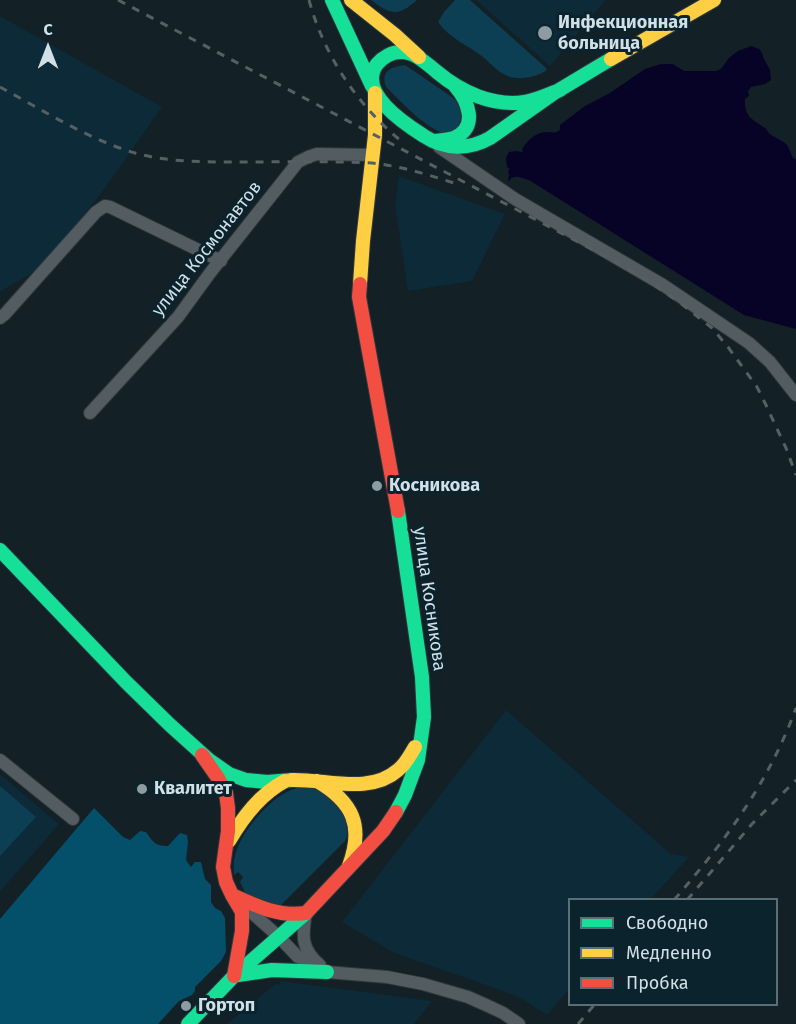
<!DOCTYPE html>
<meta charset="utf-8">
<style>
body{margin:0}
#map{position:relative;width:796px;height:1024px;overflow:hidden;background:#132025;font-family:"Fira Sans",sans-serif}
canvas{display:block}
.legend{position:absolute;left:568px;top:898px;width:210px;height:108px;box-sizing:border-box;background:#0b232d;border:2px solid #5a6e77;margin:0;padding:8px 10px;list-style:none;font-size:18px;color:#d1dfe6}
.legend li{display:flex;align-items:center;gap:12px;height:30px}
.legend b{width:30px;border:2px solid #5a6e77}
.north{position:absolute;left:18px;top:18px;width:60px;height:60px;-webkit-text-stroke:4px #0b232d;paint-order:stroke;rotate:0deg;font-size:16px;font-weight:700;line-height:24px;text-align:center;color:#d1dfe6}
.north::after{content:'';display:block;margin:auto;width:21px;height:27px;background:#d1dfe6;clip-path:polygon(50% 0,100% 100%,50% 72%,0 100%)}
</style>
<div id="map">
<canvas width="796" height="1024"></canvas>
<ul class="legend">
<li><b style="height:8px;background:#16e098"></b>Свободно</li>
<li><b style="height:8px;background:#ffcf43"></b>Медленно</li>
<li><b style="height:8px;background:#f24e42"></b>Пробка</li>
</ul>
<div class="north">С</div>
</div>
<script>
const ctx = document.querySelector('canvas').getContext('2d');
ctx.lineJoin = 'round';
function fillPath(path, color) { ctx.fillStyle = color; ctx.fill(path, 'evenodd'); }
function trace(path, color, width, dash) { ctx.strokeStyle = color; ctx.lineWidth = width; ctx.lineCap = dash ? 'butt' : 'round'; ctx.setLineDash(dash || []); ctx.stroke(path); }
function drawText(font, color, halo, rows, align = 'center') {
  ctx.font = font + ' "Fira Sans",sans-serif'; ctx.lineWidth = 6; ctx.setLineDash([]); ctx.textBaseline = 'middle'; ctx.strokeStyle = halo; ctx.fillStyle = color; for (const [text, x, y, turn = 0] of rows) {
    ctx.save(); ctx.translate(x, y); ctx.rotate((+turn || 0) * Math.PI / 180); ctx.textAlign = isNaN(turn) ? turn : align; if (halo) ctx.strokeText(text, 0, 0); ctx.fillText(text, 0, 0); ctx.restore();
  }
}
fillPath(new Path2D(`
 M476,0H606L550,66Z
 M0,16L162,107L100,195L39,269L0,292Z
 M399,176L505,214L472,281L408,291L395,205Z
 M506,710L671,854L689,857L651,899L570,900L569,990L547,1015L524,1000L503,991L394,953L342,922Z
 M0,774L59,824L0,892Z
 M281,981L432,1001L414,1024H227L275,984L279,985Z`), '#0c2a37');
fillPath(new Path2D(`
 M371,0H417C398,17 391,15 371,0Z
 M455,0H470L545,67L547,70C538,77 521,80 510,77C500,74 491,64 483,57C468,45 450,39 438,22L444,12Z
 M405,65L452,97C462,107 464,116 457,128L445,134C421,125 404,104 386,87C380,70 392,67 405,65Z
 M0,786L36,817L0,856Z
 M312,786C319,791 333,797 338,802C345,810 350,832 345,841L276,910L246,894L240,882L243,877L238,872L234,875C234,869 233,862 235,856C240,833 268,800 289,791C296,787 304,787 312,786Z`), '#0c3f53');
fillPath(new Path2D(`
 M94,808L123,837L130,840L140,831L146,832C153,842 155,846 168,846L180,833L187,835L188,842L186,860L191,867L195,862H201L205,879L211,885V902L215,908L221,911L225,918L226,952L221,961L195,987V991L192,995L179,1001L158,1024H0V919Z`), '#04506a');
fillPath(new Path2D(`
 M751,46L759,49L762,53L763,57L770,70L771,80L765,84L751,87L748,91L749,96L745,99C744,117 752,119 765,128C767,129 768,133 771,135C776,138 782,140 787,145C789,148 791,154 793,158L796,159V329L744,315L529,180C520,178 514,173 508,182L509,174L508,171L510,169L507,167L506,158L509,152L516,151L523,152L522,149C527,141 536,132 546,132C553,132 555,134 560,130V125L585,106L610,93L645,69L661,64H673L684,71H716L721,69L729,58L738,51Z`), '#070327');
const street = new Path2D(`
 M439,147L515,199L663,285L749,343L770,362L796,395
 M0,318L5,314L96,212L105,206L110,207L221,261
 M90,413L178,317L210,273L298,162L308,157L317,154L372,155
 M0,760L73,819
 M242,904L278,936L298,957L327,972L387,977L423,984L468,997L486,1005L503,1013L519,1024
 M306,913C302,936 301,949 320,965`);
const fast = new Path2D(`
 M332,0L372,86
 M560,90C549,94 537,100 525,102C493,107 461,92 437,72C426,63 415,52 401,52C392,52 383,57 377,64C356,92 405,124 424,136C445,150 469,150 490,138L554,93C573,82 592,70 611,59
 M435,141C441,140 448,140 454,138C479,127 468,101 455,86
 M0,550L126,682L170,725L209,760L229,774L246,780L267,782L292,780
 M396,812L405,795L418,760L424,717L422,677L398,511
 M238,975L272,970L327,972
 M188,1024L234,976L306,913`);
const slow = new Path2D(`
 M351,0L395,35L419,57
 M611,59L714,0
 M360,284L363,241L375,135V93
 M292,780C326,779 370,795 398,770C406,764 410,755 415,747
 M317,781C353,802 364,826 349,866
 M229,841C243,817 260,794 285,781`);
const jam = new Path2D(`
 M360,284L359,297L398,511
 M202,755L218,778L226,793L228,808V831L223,867L226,882L232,895C256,906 279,917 306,913L383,831L396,812
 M232,895L242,912V931L234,976`);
trace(street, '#2f393d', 14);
trace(fast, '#2f393d', 16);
trace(slow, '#2f393d', 16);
trace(jam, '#2f393d', 16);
trace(street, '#535c61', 12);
trace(fast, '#16e098', 14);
trace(slow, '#ffcf43', 14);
trace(jam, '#f24e42', 14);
trace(new Path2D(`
 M118,0L601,254L644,278L679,302L712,328L728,347L757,387L766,405L786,448L796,475
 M309,0C324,56 359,108 405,144
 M0,87C42,110 90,140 135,153C167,162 202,162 235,162C280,162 326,161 372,163C401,166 429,175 457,184
 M674,900C726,840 769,782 796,708
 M687,900L752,824L796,780
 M578,1024L595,1004`), '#566064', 3, [8, 8]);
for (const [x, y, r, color] of [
 [545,33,8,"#8e9ca2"],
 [377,486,6,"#8e9ca2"],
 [142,789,6,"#8e9ca2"],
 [186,1006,6,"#8e9ca2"]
]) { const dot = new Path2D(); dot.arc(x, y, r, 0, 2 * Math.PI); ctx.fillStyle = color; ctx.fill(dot); trace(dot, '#0b232d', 2); }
drawText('bold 18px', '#d1dfe6', '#0b232d', [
 ["Инфекционная",558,23],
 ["больница",558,44],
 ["Косникова",389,486],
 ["Квалитет",154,789],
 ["Гортоп",198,1006]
], 'left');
drawText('18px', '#d1dfe6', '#0b232d', [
 ["улица Космонавтов",207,249,-52],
 ["улица Косникова",429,599,82]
]);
</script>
